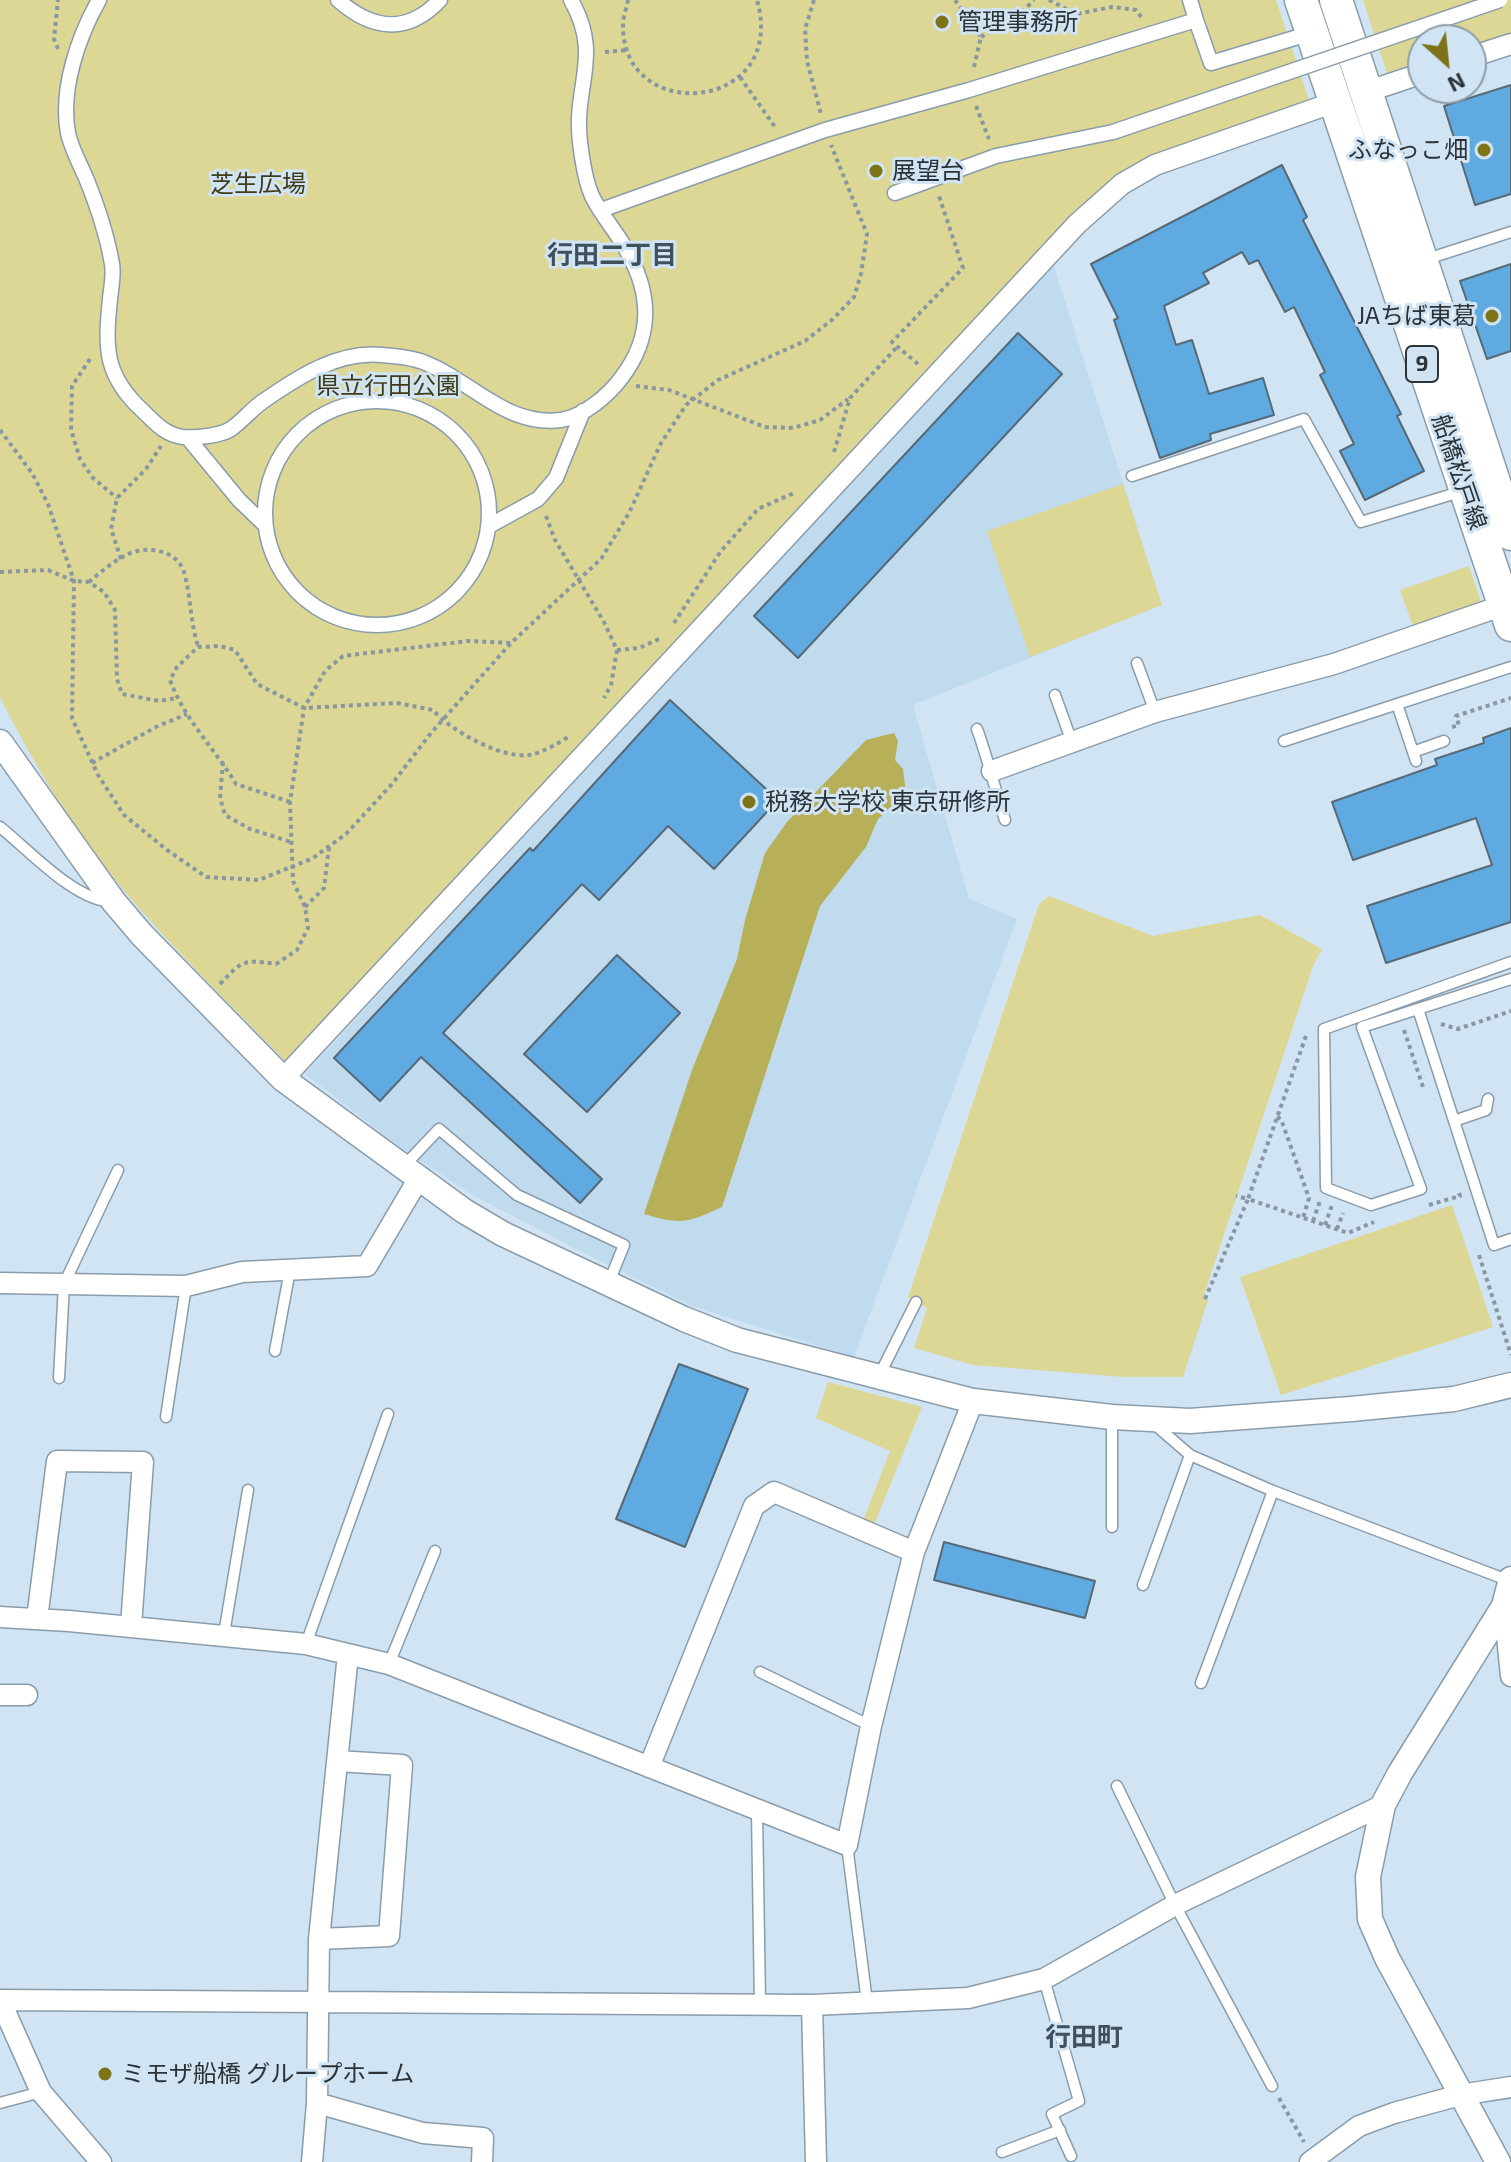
<!DOCTYPE html>
<meta charset="utf-8">
<style>
body{margin:0}
#map{position:relative;width:1511px;height:2162px;overflow:hidden;background:#d1e4f3;font-family:"Exo 2",sans-serif}
canvas{display:block}
.north{position:absolute;left:1407px;top:24px;width:80px;height:80px;box-sizing:border-box;background:#d1e4f3;border:2px solid #8f9da8;border-radius:50%;rotate:153deg;font-size:22px;font-weight:700;line-height:32px;text-align:center;color:#2b3238}
.north::after{content:'';display:block;margin:auto;width:28px;height:36px;background:#7c7417;clip-path:polygon(50% 0,100% 100%,50% 72%,0 100%)}
</style>
<div id="map">
<canvas width="1511" height="2162"></canvas>
<div class="north">N</div>
</div>
<script>
const ctx = document.querySelector('canvas').getContext('2d');
ctx.lineJoin = 'round';
function fillPath(path, color) { ctx.fillStyle = color; ctx.fill(path, 'evenodd'); }
function trace(path, color, width, dash) { ctx.strokeStyle = color; ctx.lineWidth = width; ctx.lineCap = dash ? 'butt' : 'round'; ctx.setLineDash(dash || []); ctx.stroke(path); }
function drawText(font, color, halo, rows, align = 'center') {
  ctx.font = font + ' "Exo 2","Noto Sans JP",sans-serif'; ctx.lineWidth = 6; ctx.setLineDash([]); ctx.textBaseline = 'middle'; ctx.strokeStyle = halo; ctx.fillStyle = color; for (const [text, x, y, turn = 0] of rows) {
    ctx.save(); ctx.translate(x, y); ctx.rotate((+turn || 0) * Math.PI / 180); ctx.textAlign = isNaN(turn) ? turn : align; if (halo) ctx.strokeText(text, 0, 0); ctx.fillText(text, 0, 0); ctx.restore();
  }
}
fillPath(new Path2D(`
 M1053,264L1162,605L913,705L969,899L1017,919L854,1357L692,1306L572,1247L469,1193L404,1150L305,1074Z`), '#c0daee');
fillPath(new Path2D(`
 M0,0H1276L1310,103L1174,147L1117,178L286,1062C237,1011 185,961 138,907C83,844 37,772 0,697Z
 M1363,0H1511V35L1471,48V40H1423V65L1388,76Z
 M1123,484L1162,605L1030,657L987,531Z
 M1469,566L1481,602L1413,626L1400,590Z
 M1049,896L1153,936L1260,915L1322,949L1313,966L1203,1298L1208,1300L1183,1377H1124L973,1365L914,1348L927,1308L908,1297L1039,904Z
 M1452,1205L1493,1327L1281,1395L1240,1277Z
 M828,1382L922,1407L874,1525L863,1521L890,1451L816,1418Z`), '#dcd795');
fillPath(new Path2D(`
 M894,733L898,741L895,760L903,769L906,794L878,819L866,847L820,906L722,1207C687,1223 681,1225 644,1214L692,1070L737,959L745,920L765,853L787,822L866,740Z`), '#b8b059');
const building = new Path2D(`
 M1511,85V194L1475,205L1444,106Z
 M1282,165L1307,217L1303,220L1401,414L1397,416L1424,471L1365,500L1340,451L1354,444L1320,375L1325,372L1294,307L1285,312L1258,260L1249,264L1242,252L1203,273L1209,283L1164,306L1176,345L1192,340L1209,394L1263,378L1274,415L1210,434L1211,440L1160,458L1114,320L1118,318L1091,264Z
 M1511,264V351L1487,359L1460,281Z
 M1018,333L1062,374L798,658L754,616Z
 M670,700L778,800L714,869L668,826L599,900L582,884L443,1033L602,1179L580,1203L421,1057L380,1101L334,1058L530,848L533,851Z
 M1511,728V922L1386,963L1367,906L1492,865L1476,818L1353,860L1332,802L1437,765L1435,759L1484,743L1483,738Z
 M617,955L680,1013L587,1112L524,1054Z
 M679,1364L748,1389L685,1547L616,1519Z
 M944,1542L1095,1581L1085,1618L934,1580Z`);
fillPath(building, '#5faae0');
trace(building, '#586976', 2);
const service = new Path2D(`
 M1427,259L1511,232
 M1132,476L1304,419L1361,522L1463,491
 M1137,663L1155,712
 M1055,695L1072,742
 M1397,704L1416,761
 M977,729C988,759 995,790 1005,820
 M1284,741L1511,667
 M1413,752L1444,741
 M0,827C30,851 74,900 112,902
 M1511,962L1324,1029L1326,1188L1371,1205L1421,1189L1362,1027L1511,979
 M1418,1009L1494,1245L1511,1239
 M1454,1121L1486,1110L1488,1099
 M404,1166L439,1129L517,1195L624,1245L609,1282
 M275,1351L290,1270
 M879,1376L916,1302
 M59,1378L64,1284L118,1170
 M166,1417L186,1286
 M1153,1423L1190,1455L1273,1491L1510,1581
 M1112,1527V1417
 M1143,1585L1190,1455
 M224,1634L248,1490
 M306,1644L388,1414
 M389,1664L435,1551
 M760,1672L871,1726
 M1201,1683L1273,1491
 M1117,1786L1175,1905L1272,2086
 M757,1810L760,2005
 M847,1845L867,2002
 M1044,1979L1079,2101L1052,2114L1071,2156
 M0,2103L41,2092
 M1002,2152L1060,2130`);
const pedestrian = new Path2D(`
 M99,0C78,37 60,90 68,133C71,148 80,164 86,178C97,205 107,235 112,264C114,275 111,288 110,299C105,348 104,376 144,412C156,424 166,435 183,437C196,438 220,436 231,429C242,421 251,410 262,402C298,377 337,351 382,355C395,356 411,357 423,362C471,380 505,427 561,420C583,417 609,395 622,377C651,339 652,297 629,255C619,234 602,217 592,196C585,180 582,159 580,142C573,86 603,56 571,0
 M338,0C372,30 407,35 440,0
 M1190,0L1196,20
 M895,193L996,156L1113,132
 M601,210L825,130L969,90L1196,20L1211,63L1298,37
 M265 513a112 112 0 1 1 224 0a112 112 0 1 1-224 0Z
 M188,438L239,500L265,525
 M489,526L538,499L556,478L583,411`);
const minor = new Path2D(`
 M1471,57L1511,44
 M1366,92L1423,73
 M992,771L1155,712L1334,664L1504,605
 M283,1079L1077,224L1122,184L1155,165L1335,102
 M0,1283L186,1286L242,1272L367,1266L419,1178
 M1504,1606L1511,1676
 M0,1617L69,1621L306,1644L389,1664L847,1845L871,1726L914,1552L973,1401
 M37,1619L57,1461L143,1462L131,1626
 M0,1695H27
 M649,1767L754,1506L774,1492L914,1552
 M319,1939L389,1936L402,1765L337,1761
 M0,2000L812,2005L968,1998L1044,1979L1175,1905L1383,1805
 M0,2000L41,2092L101,2162
 M812,2005L816,2162
 M317,2103L423,2133L483,2138L482,2162
 M312,2162L317,2103L319,1939L348,1654
 M1310,2162L1359,2126L1394,2113L1460,2095L1511,2087`);
const tertiary = new Path2D(`
 M0,742L114,902L142,935L283,1079L464,1211L503,1234L684,1319L737,1340L973,1401L1112,1417L1190,1421L1351,1409L1454,1399L1511,1385
 M1498,2162L1387,1958L1370,1919L1368,1877L1383,1805L1400,1773L1504,1606L1511,1579`);
const primary = new Path2D(`
 M1301,0L1511,625
 M1336,0L1511,534`);
trace(service, '#8a9caa', 13);
trace(pedestrian, '#8a9caa', 17);
trace(minor, '#8a9caa', 23);
trace(tertiary, '#8a9caa', 27);
trace(primary, '#8a9caa', 35);
trace(new Path2D(`
 M628,0C627,7 623,16 623,24C621,127 789,112 757,0
 M814,0L805,29L807,61L821,114
 M955,0L981,37L973,71
 M1049,0L1076,14L1112,7L1136,10L1142,18
 M981,37L1018,16L1034,0
 M58,49L54,39L58,0
 M605,52L627,50
 M740,77L775,127
 M976,106L989,139
 M90,359L72,386L71,430L80,459L93,478L117,498
 M918,364L892,342L963,268L939,196
 M636,386L669,390L765,427L793,428L820,420L848,399
 M0,430L32,473L48,504L74,581L72,718L98,775L124,815L167,850L206,877L259,880L313,858L346,834L392,784L431,733L511,643L601,559L629,513L661,443L686,405L718,380L805,341L833,319L854,297L861,274L867,234L831,145
 M834,452L850,398L897,347
 M546,516L555,540L604,622L617,650L611,685L604,698
 M121,559L111,529L117,498L146,469L161,446
 M0,572L48,570L74,581L89,582L104,592L115,610L117,679L122,694L159,701L177,698
 M89,582C102,571 120,555 137,551C155,547 178,553 184,572C191,596 190,622 198,646
 M674,623L721,551L758,509L796,492
 M617,650L639,648L661,638
 M1452,727L1459,725L1456,716L1511,698
 M223,762L220,798L225,815L250,829L291,842
 M92,763L156,727L187,714
 M290,802L236,784C215,749 184,719 170,680L177,667L198,647L220,646L235,650L257,684L304,708L397,703L433,710C450,730 501,759 529,755C543,753 558,743 570,736
 M305,907L324,888L329,847
 M220,984C242,961 243,959 276,964L297,950L308,928L305,907L293,881L290,802L304,708L325,671L343,656L468,641L511,643
 M1441,1024L1458,1029L1511,1011
 M1404,1030L1424,1090
 M1306,1036L1248,1199L1348,1233L1374,1222
 M1277,1117L1281,1119L1309,1198L1303,1218
 M1429,1205L1460,1196L1459,1193
 M1313,1221L1320,1201
 M1325,1225L1332,1205
 M1337,1229L1343,1213
 M1479,1255L1511,1355
 M1205,1299L1248,1199L1236,1196
 M1279,2098L1304,2142`), '#8997a2', 4, [4, 4]);
trace(service, '#fff', 10);
trace(pedestrian, '#fff', 14);
trace(minor, '#fff', 20);
trace(tertiary, '#fff', 24);
trace(primary, '#fff', 32);
const pedestrianBridge = new Path2D(`
 M1113,132L1500,0`);
trace(pedestrianBridge, '#8a9caa', 17, []);
trace(pedestrianBridge, '#fff', 14);
for (const [x, y, r, color] of [
 [942,22,8,"#7c7417"],
 [1484,150,8,"#7c7417"],
 [876,171,8,"#7c7417"],
 [1492,316,8,"#7c7417"],
 [749,802,8,"#7c7417"],
 [105,2074,8,"#7c7417"]
]) { const dot = new Path2D(); dot.arc(x, y, r, 0, 2 * Math.PI); ctx.fillStyle = color; ctx.fill(dot); trace(dot, '#d1e4f3', 3); }
for (const [x, y, w] of [
 [1422,364,32]
]) { const box = new Path2D(); box.roundRect(x - w / 2, y - 18, w, 36, 6); ctx.fillStyle = '#d1e4f3'; ctx.fill(box); trace(box, '#2b3238', 2); }
drawText('bold 22px', '#2b3238', null, [
 ["9",1422,364]
]);
drawText('24px', '#2b3238', '#d1e4f3', [
 ["管理事務所",958,22],
 ["ふなっこ畑",1468,150,"right"],
 ["展望台",892,171],
 ["JAちば東葛",1476,316,"right"],
 ["税務大学校 東京研修所",765,802],
 ["ミモザ船橋 グループホーム",121,2074]
], 'left');
drawText('24px', '#3f3b16', '#d1e4f3', [
 ["芝生広場",258,184],
 ["県立行田公園",388,386]
]);
drawText('24px', '#2b3238', '#d1e4f3', [
 ["船橋松戸線",1459,472,71]
]);
drawText('bold 26px', '#40505d', '#d1e4f3', [
 ["行田二丁目",612,255],
 ["行田町",1084,2037]
]);
</script>
